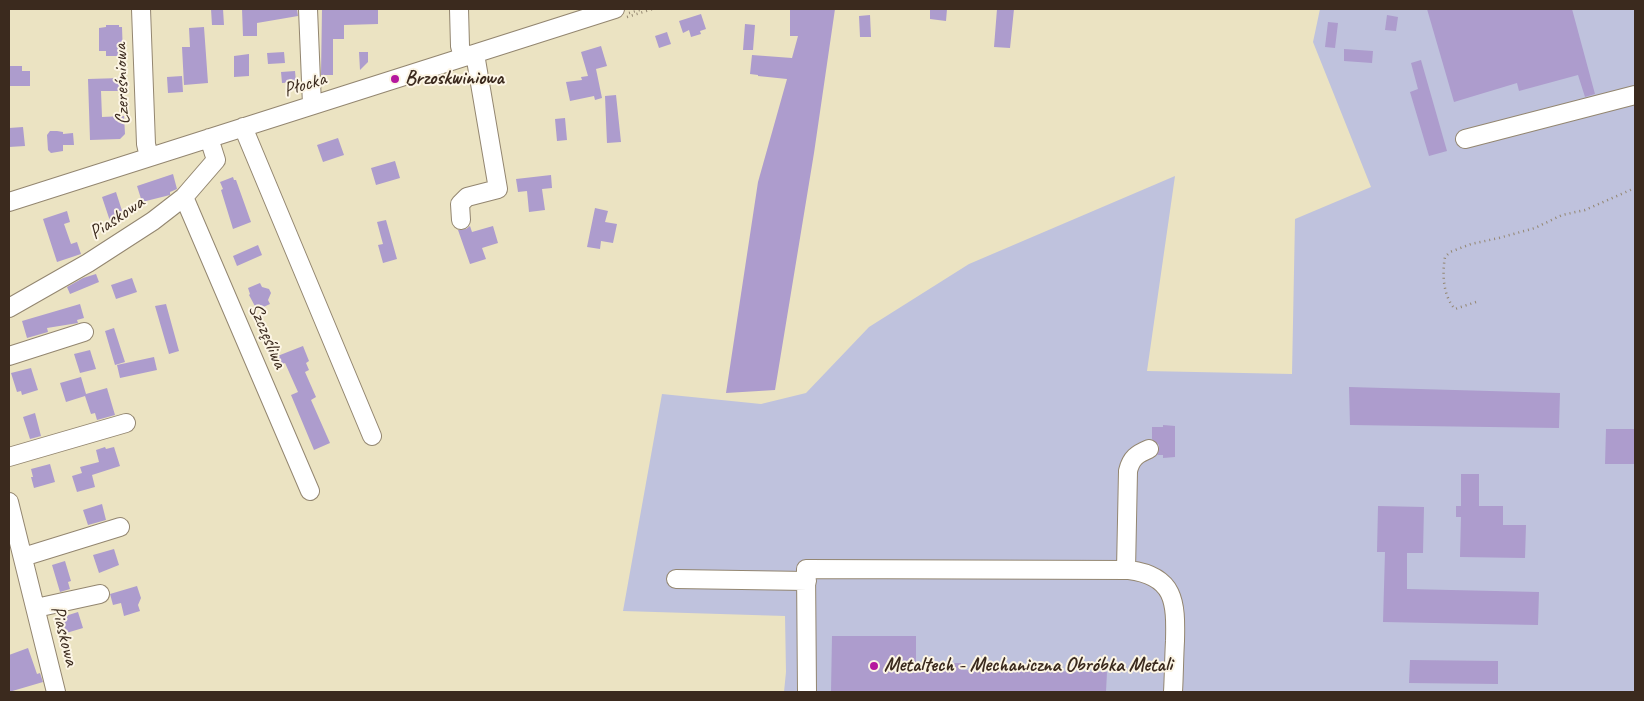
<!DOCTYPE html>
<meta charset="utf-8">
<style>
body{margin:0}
#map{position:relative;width:1644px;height:701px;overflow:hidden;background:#ebe3c2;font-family:Caveat,sans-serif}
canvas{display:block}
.frame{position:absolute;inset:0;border:10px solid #3b2a1e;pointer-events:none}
</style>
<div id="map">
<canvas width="1644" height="701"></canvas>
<div class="frame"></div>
</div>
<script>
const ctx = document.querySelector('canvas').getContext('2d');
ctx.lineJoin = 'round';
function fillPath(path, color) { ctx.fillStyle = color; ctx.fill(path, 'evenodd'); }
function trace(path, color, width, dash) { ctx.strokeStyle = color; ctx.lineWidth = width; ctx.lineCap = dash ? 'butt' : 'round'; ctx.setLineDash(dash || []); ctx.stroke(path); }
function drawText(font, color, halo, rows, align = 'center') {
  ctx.font = font + ' Caveat,sans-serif'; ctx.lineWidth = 4; ctx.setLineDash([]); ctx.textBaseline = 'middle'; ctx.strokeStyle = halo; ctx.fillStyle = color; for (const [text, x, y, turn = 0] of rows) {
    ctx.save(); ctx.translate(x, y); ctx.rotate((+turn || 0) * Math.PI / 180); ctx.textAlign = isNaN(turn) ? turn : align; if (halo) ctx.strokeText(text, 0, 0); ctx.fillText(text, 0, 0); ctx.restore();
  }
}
fillPath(new Path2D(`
 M1320,9H1634L1635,14V692H784L786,672L785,616L623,611L662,394L761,404L806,393L869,327L969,264L1175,176L1147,371L1292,374L1295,219L1371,187L1313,42Z`), '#bfc2dd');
fillPath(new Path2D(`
 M211,9H223L224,25H212Z
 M242,9H297L298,16L257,23V36H243Z
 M322,9H378V24L344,25V39H333V75H321Z
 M790,9H835L814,153L775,390L726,393L758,182L787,79L758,76V75L750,74L752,55L792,58L798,36H790Z
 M930,9H947L946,21L930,19Z
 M997,9H1014L1010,48L994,47Z
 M1427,9H1572L1595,94L1585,97L1578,75L1519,91L1517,83L1454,102Z
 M701,14L706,29L700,31L701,34L691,37L689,30L683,33L679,21Z
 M870,15L871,37H860L859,16Z
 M1387,15L1398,17L1396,31L1385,30Z
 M1328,22L1338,23L1335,48L1325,47Z
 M745,24L755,25L753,50H743Z
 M106,25H119V27H122L123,56H106V51H99V28L106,27Z
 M204,27L208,83L184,85L182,47H190L189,28Z
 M667,32L671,44L659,48L655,36Z
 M601,46L607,66L596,69L602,98L595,100L594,96L570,101L566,82L582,80L581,77L588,76L581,52Z
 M1344,49L1373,51L1372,63L1344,61Z
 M284,52L285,63L268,64L267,53Z
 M359,52H368V62L360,70Z
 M249,54V76L234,77V56Z
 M1421,60L1447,151L1429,156L1410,92L1418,89L1411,63Z
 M9,66H22V71H30V86H9Z
 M295,71L296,82L282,83L281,72Z
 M182,76L183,92L168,93L167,77Z
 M121,78V91H101L102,117L124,116L125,134L120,139L90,140L88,79Z
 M616,95L621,142L607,143L605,96Z
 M565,118L567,140L557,141L555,119Z
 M23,127L25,146L9,147V128Z
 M50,131H57L63,132V134L73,133L74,145H63V151L51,153L48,150L47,135Z
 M338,138L344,155L323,162L317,145Z
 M395,161L400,178L376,185L371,168Z
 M173,174L177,189L170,192V195L142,202L137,186Z
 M551,175L552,188L542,189L545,210L529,212L527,191L518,192L516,179Z
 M233,177L234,180H236L251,222L233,229L221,190L223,189L220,182Z
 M116,192L124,217L110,221L102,197Z
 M595,208L608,211L605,222L617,224L613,243L601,241L600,249L587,247Z
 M67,211L70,222L64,224L71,244L77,242L81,254L57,262L43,219Z
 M386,220L397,259L383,263L378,245L383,244L377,222Z
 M470,226L472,232L493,226L498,243L482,248L486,259L470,264L458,230L466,229Z
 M258,245L262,255L237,266L233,256Z
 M96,274L99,282L70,294L67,287L83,278Z
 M132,278L137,292L116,299L111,285Z
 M260,283L262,287L269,289L271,293L268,300L270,304L257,310L249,295L250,294L248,288Z
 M80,304L84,318L77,320L78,323L47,328L48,332L27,338L22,321Z
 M166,304L179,351L169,354L155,306Z
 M114,328L125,362L115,365L105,331Z
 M303,346L309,361L306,363L309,370L305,372L316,397L311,400L330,443L314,450L291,395L298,392L285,363L279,366L275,357Z
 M90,350L96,369L80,373L74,354Z
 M154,357L157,370L120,378L117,365Z
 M31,368L38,390L22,395L21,391L17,392L11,373Z
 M81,377L86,394L107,388L115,415L97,420L95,413L91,414L85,396L66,402L60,383Z
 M1349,387L1560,393L1559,428L1350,425Z
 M35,413L41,436L30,439L23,417Z
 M1163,425L1175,426V457L1163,458V455H1157L1159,451V445L1152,439V427H1163Z
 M1606,429H1635V464H1605Z
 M105,447L106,449L114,447L120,466L92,475L95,487L77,492L72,476L82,473L80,467L99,462L96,450Z
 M50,464L55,482L34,488L31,477H33L31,469Z
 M1461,474H1479V506H1503V525H1526L1525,558L1460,557L1461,517H1456V506H1461Z
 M102,504L106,520L88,525L83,510Z
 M1378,506L1424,507L1423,553H1407V589L1539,592L1538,625L1383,622L1385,552H1377Z
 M114,549L119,565L99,573L93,555Z
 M65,561L71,581L68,582L70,589L60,592L52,565Z
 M137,586L141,598L138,605L140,611L124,616L121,603L113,605L110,594Z
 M78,612L83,628L63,634L59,618Z
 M832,636H916V669L949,670V663H961V670L1107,672L1106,692H831Z
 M28,648L37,674L40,673L43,682L9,692V655Z
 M1410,660L1498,661V684L1409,683Z`), '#ad9ccd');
const minor = new Path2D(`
 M141,9L146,144L149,157
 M308,9L312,105
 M459,9L460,46L463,57
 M243,127L372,436
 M1465,139L1635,95
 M184,197L310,491
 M9,202L615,9
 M461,220L460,204L467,197L498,189L475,54
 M9,308L88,263L153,221L184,197L216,160L209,138
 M9,356L84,332
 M9,457L126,423
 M9,502L56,692
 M23,557L120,527
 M1126,570L1128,471C1131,458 1137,454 1149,449
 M676,579L807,581
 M36,608L100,594
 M807,692L806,569L1129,570C1175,576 1176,602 1175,641C1174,658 1174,675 1173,692`);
trace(minor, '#938670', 20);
trace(new Path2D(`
 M629,13L643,9
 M627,17L653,9
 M1476,302L1455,309C1443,296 1442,274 1445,257L1450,252L1471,244L1499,238L1535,228L1562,215L1585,210L1635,188`), '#938670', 2.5, [1, 4]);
trace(minor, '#fff', 18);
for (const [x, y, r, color] of [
 [395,79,5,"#b5179e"],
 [874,666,5,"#b5179e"]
]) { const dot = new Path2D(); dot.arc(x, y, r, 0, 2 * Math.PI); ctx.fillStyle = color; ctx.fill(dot); trace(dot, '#fcf5e5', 2); }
drawText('bold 20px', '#3b2a1e', '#fcf5e5', [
 ["Brzoskwiniowa",405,79],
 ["Metaltech - Mechaniczna Obróbka Metali",884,666]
], 'left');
drawText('20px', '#3b2a1e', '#fcf5e5', [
 ["Czereśniowa",122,84,-92],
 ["Płocka",305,85,-17],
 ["Piaskowa",117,218,-34],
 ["Szczęśliwa",267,336,67],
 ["Piaskowa",64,636,76]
]);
</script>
